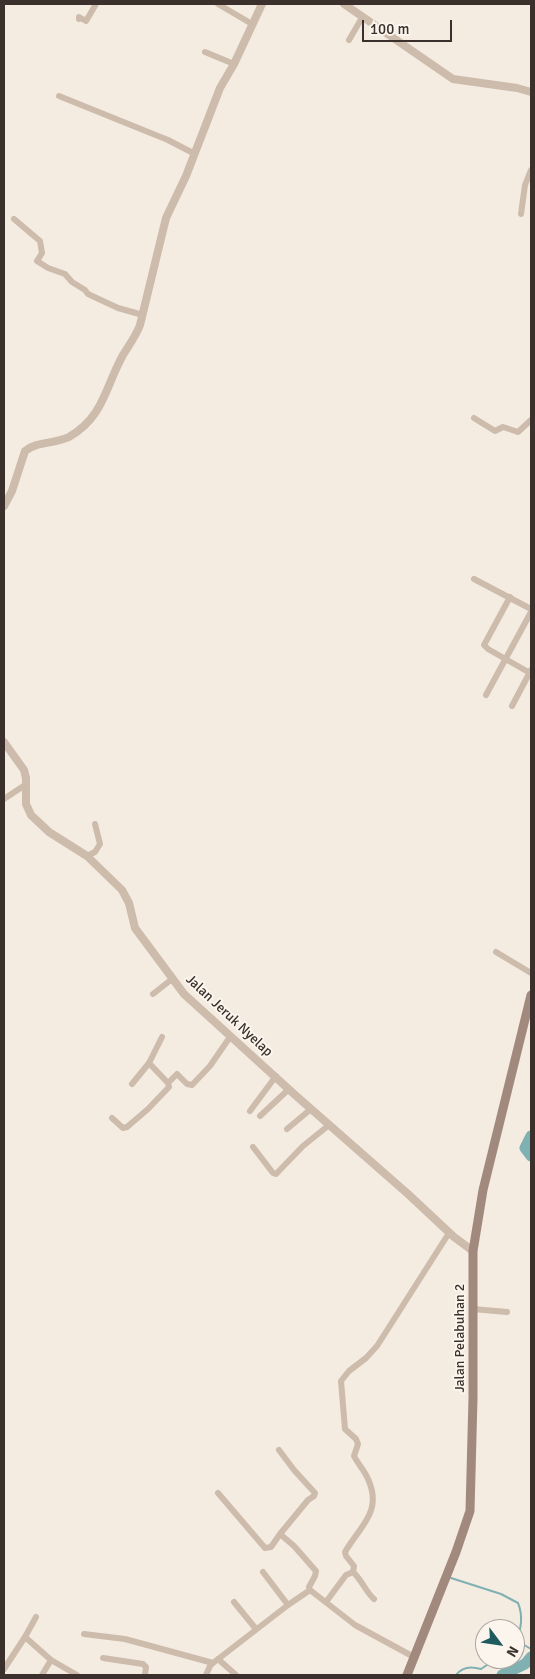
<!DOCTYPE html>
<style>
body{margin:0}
#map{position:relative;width:535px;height:1679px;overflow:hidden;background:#f4ebe1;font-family:Signika,sans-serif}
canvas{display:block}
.frame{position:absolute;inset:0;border:5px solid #3b302b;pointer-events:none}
.north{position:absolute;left:475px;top:1619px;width:50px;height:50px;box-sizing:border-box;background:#fbf5ee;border:1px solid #aea6a0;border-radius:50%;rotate:121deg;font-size:14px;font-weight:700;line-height:20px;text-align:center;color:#3b302b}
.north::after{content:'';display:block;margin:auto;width:18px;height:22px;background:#1f5a5e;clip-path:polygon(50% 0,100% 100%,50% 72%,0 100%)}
.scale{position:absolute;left:362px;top:20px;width:90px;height:22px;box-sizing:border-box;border:2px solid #3b302b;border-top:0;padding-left:6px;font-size:15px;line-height:18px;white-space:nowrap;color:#3b302b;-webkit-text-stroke:4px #fbf5ee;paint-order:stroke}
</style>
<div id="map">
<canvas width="535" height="1679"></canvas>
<div class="frame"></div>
<div class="north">N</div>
<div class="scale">100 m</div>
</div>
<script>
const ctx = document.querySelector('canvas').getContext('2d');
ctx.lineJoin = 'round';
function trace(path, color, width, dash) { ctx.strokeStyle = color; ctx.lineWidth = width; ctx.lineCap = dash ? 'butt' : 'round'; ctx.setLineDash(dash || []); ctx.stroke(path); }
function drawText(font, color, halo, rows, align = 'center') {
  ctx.font = font + ' Signika,sans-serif'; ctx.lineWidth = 4; ctx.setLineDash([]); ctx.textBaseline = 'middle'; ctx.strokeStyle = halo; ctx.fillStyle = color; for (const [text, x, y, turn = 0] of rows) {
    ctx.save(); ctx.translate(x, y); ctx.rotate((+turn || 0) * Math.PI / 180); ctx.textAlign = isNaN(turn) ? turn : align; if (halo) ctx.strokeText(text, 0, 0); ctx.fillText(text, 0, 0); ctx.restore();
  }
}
trace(new Path2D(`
 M451,1578L501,1594L518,1603C523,1615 522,1630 515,1641
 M516,1640L531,1649
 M456,1675C462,1667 471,1666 481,1669L496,1659`), '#7fb0b2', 2);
trace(new Path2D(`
 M531,1136L525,1148L531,1156
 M502,1675L525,1664L531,1657`), '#7fb0b2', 11);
trace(new Path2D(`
 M218,4L252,24
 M79,19V17L86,21L96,4
 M349,40L363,16
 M205,52L234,64
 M59,96L168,140L195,154
 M521,214L525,185L531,170
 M14,219L40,241L42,253L37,261L48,268L65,274L72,282L85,290L88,294L118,308L143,315
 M474,418L495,431L503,427L518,432L531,420
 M474,579L531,609
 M510,597L484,645L488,649L530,673
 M486,695L531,612
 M512,706L531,670
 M4,799L25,785
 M87,856L95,852L100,844L95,824
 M496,952L531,973
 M153,994L172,979
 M149,1063L168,1083
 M132,1084L149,1063L162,1037
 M250,1111L276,1076
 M260,1116L289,1089
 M112,1118L123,1128L127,1127L148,1109L169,1087L168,1083L177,1074L187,1084L192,1085L210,1066L230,1037
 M287,1129L311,1109
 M253,1147L273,1173L276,1174L303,1146L329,1125
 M473,1309L507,1312
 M279,1450L294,1470L315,1493L314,1496L308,1500L280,1534L294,1546L316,1571L315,1576L309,1587L310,1590L355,1625L414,1657
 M218,1493L265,1548L271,1547L280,1534
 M263,1572L288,1605
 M353,1572L354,1566L346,1556L345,1552C360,1526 383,1512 368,1479C365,1471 358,1464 354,1456L358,1444L356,1439L345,1429L341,1381L349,1371L366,1358L377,1346L449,1233
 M234,1602L256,1629
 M326,1602L346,1575L353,1572C362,1580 365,1591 374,1599
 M84,1634L125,1639L213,1663
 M25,1637L51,1660L77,1675
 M103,1658L143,1664L146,1667L145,1675
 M218,1659L236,1675
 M4,1669L25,1637L36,1617
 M42,1675L51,1660
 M206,1675L210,1666L213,1663L288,1605L310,1590`), '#cdbbac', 6);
trace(new Path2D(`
 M344,4L453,79L517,88L531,92
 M4,506L12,491L25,451C37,441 55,444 69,437C104,417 105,387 123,355C129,345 136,336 140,325L166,218L186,176L220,88L234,64L262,4
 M4,742L24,770L26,778V804L31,815L49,832L87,856L122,890L129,903L135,928L184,994L294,1094L408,1194L454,1237L473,1251`), '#cdbbac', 8);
trace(new Path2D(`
 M407,1675L456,1552L470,1511L473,1398V1251L483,1190L531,995`), '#a18a7d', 9);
drawText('14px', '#3b302b', '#fbf5ee', [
 ["Jalan Jeruk Nyelap",229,1016,43],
 ["Jalan Pelabuhan 2",460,1338,-90]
]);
</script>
